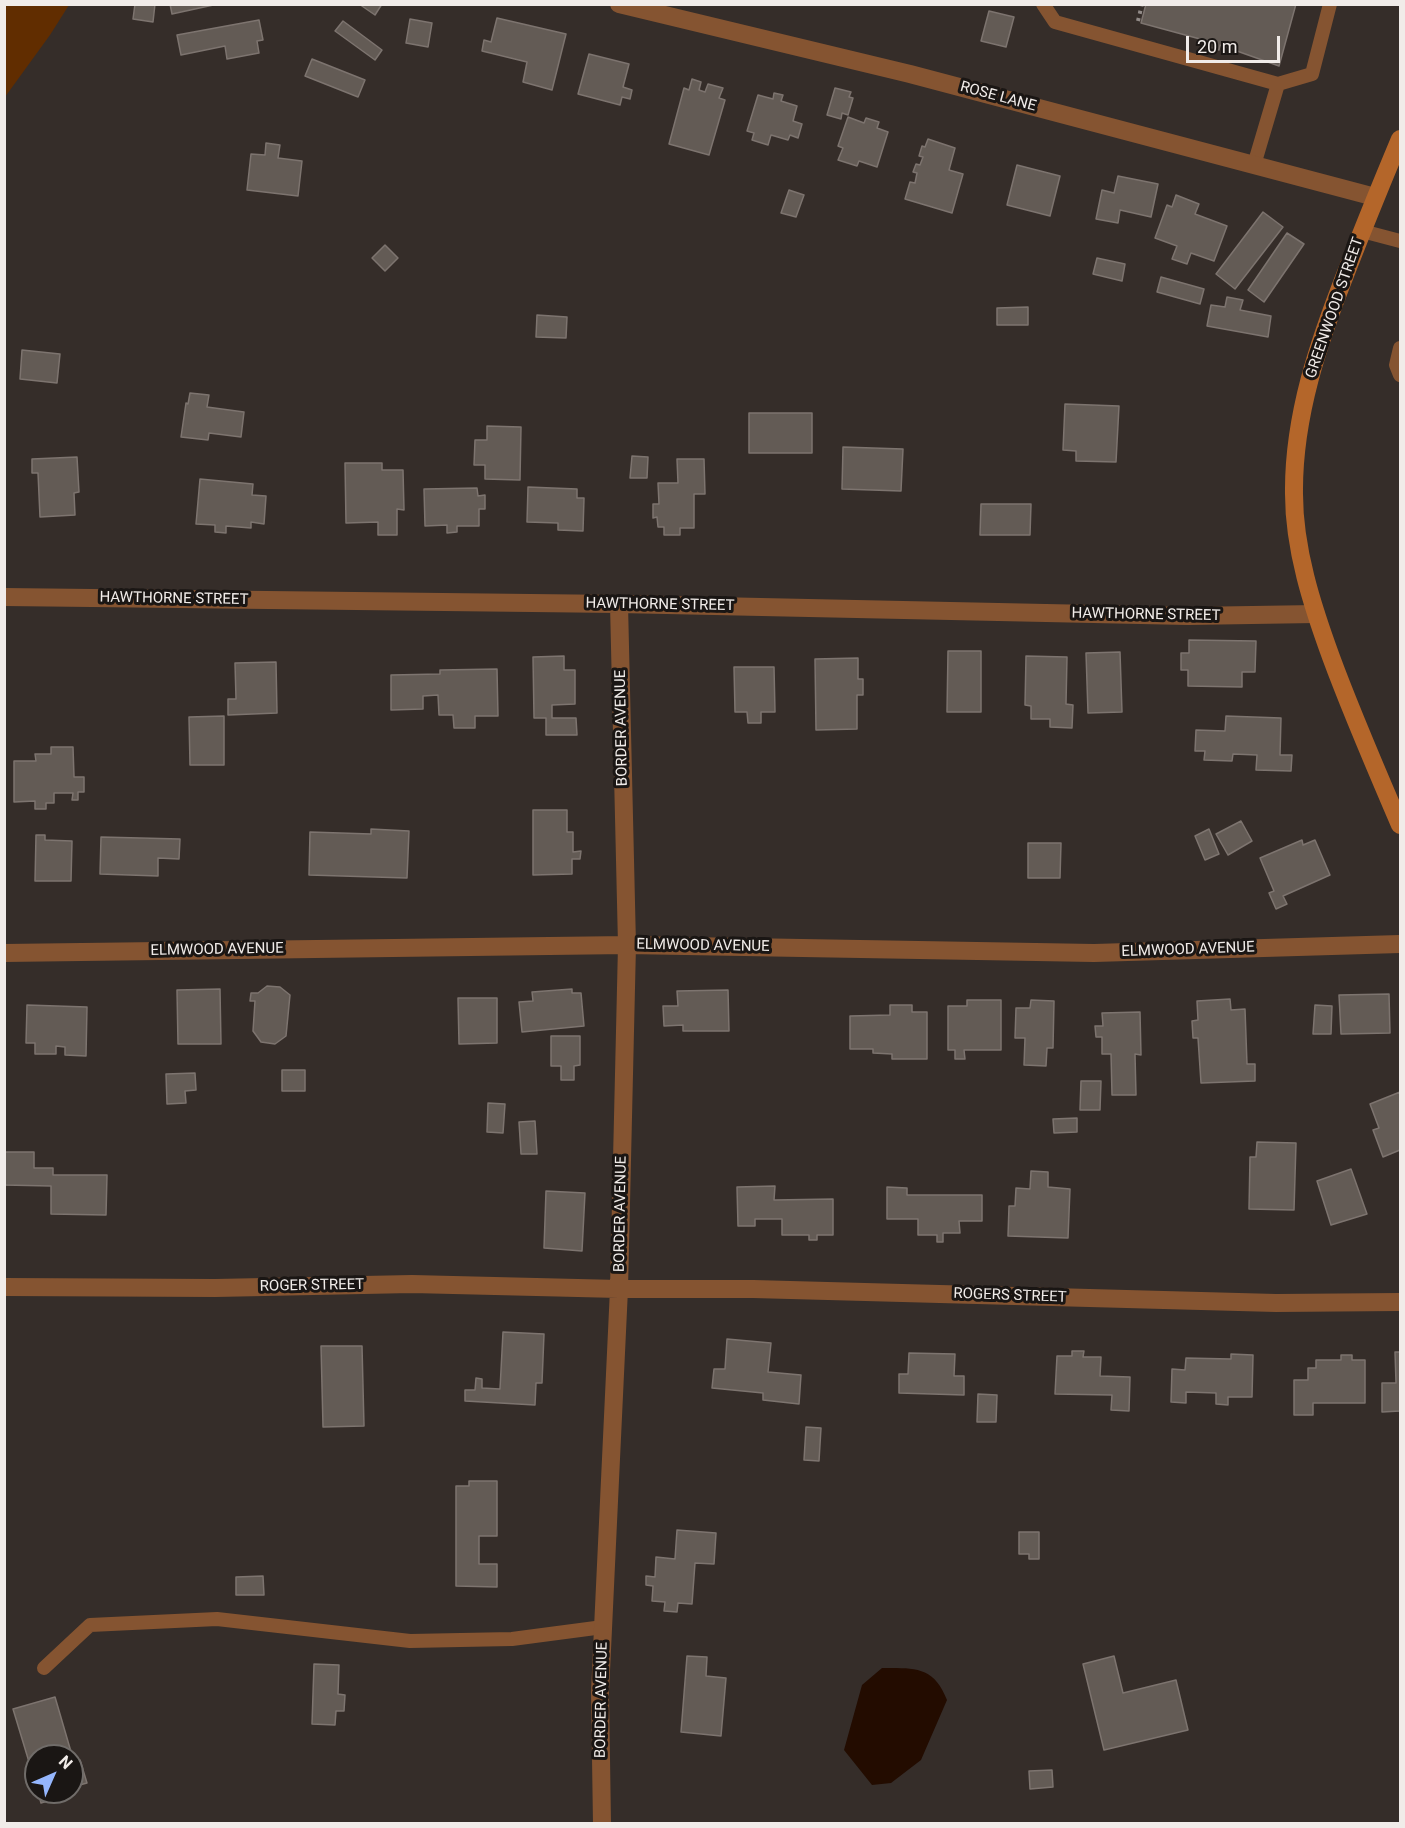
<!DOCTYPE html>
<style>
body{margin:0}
#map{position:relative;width:1405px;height:1828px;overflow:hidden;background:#352d29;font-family:Roboto,sans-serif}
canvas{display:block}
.frame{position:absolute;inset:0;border:6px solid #f1ece9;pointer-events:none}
.north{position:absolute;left:24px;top:1744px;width:60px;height:60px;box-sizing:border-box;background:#1a1614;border:2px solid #706c69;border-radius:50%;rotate:45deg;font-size:16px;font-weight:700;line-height:24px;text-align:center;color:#f1ece9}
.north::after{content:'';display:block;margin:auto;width:21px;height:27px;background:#95b6fd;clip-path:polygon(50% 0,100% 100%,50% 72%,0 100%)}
.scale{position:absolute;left:1186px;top:36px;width:94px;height:27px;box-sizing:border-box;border:3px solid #f1ece9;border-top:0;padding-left:8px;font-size:18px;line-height:21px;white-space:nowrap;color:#f1ece9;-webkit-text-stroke:4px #1a1614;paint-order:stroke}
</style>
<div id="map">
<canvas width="1405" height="1828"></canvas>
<div class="frame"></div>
<div class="north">N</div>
<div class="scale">20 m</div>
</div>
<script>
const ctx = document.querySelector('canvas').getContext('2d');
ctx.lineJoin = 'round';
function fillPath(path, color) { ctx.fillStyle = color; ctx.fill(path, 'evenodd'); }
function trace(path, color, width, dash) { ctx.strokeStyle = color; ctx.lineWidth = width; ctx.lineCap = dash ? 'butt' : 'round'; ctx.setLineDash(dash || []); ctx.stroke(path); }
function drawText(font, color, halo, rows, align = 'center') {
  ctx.font = font + ' Roboto,sans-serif'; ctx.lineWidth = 6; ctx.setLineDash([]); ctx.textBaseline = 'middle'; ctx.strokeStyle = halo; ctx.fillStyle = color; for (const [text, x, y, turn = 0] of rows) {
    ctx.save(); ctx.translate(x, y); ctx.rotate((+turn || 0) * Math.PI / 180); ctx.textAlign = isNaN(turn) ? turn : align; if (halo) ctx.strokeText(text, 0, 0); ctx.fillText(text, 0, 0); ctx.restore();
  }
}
fillPath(new Path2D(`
 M5,4L69,5L50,35L5,97Z`), '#612d00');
fillPath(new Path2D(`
 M882,1668C914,1668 934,1666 947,1700L921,1760L891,1783L872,1785L844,1750L862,1685Z`), '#230c00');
const building = new Path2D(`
 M135,4H155L153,22L133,19Z
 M170,4H218L172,14Z
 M359,4H382L375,15Z
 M1146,4H1296L1279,66L1220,45L1219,50L1210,47L1211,42L1141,23Z
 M989,11L1014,17L1006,47L981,41Z
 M497,18L566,34L552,90L523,82L527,62L482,51L484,40L491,42Z
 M410,19L432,23L428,47L406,43Z
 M259,20L263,40L257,41L259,53L227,59L225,46L181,55L177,35Z
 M343,21L382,50L375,60L335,31Z
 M589,54L629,64L623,87L632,90L630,99L622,97L620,105L578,94Z
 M312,59L365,80L358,97L305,76Z
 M692,79L701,82L699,90L705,92L708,84L723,88L719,98L725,100L709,155L669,144L684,88L689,90Z
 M835,88L851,92L849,97L853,98L848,115L842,113L841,119L827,115Z
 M774,93L783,95L781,101L797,106L793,121L802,124L798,138L790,135L788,140L771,135L768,145L752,140L754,133L747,131L758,95L773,99Z
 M848,117L864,123L866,118L879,122L877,128L888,132L877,167L859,161L857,166L838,160L843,148L838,146Z
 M928,139L955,148L949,170L963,174L952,213L905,199L910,182L915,183L917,173L913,172L916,164L920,165L923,157L919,156L922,146L925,147Z
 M266,143L280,145L278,158L302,161L298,196L247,190L251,154L265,155Z
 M1017,165L1060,176L1050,216L1007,205Z
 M1118,176L1158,184L1151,217L1120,210L1118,223L1096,219L1102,190L1114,193Z
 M789,190L804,195L796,217L781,213Z
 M1176,195L1199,204L1195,214L1227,226L1214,261L1191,253L1187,264L1172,259L1177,246L1155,238L1167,205L1172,207Z
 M1263,212L1283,227L1235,289L1216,274Z
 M1287,233L1304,244L1264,302L1248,290Z
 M385,245L398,258L385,271L372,258Z
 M1097,258L1125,264L1122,281L1093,274Z
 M1161,277L1204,289L1200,304L1157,292Z
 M1227,297L1243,300L1240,310L1271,316L1268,337L1207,326L1211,305L1225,307Z
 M1028,307V325H997V308Z
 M537,315L567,317L566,338L536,337Z
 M22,350L60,354L57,383L20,379Z
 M190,393L209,395L207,407L244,412L241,437L209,433L208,440L181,437L186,403L188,404Z
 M1065,404L1119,406L1116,462L1076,461V451L1063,450Z
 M749,413H812V453H749Z
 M487,426L521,427L520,480L485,479V465H474L475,440H487Z
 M843,447L903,449L901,491L842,489Z
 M632,456L648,457L647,478H630Z
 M77,457L79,492L74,493L75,515L40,517L38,473H32V459Z
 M677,459H704L705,494H694V528H680V535H664V527H658L657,517L653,518V504H659L658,483H678Z
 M345,463H382V470H403L404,510L397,509V535H378V522L346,523Z
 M200,479L253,484L252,495L266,496L264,524L251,522V528L226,526V533L215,532V525L196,524Z
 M528,487L577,489V498H584L583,531L558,530V523L527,522Z
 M477,488L478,496L485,495V509H479V526H457V532L447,533V525L425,526L424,489Z
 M981,504H1031L1030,535H980Z
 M1189,640L1256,641L1255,672H1242V687L1188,686V670H1181V653H1189Z
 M948,651H981V712H947Z
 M1120,652L1122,712L1088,713L1086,653Z
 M564,656V670H575V704L552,705V718H576L577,735H546V718H534L533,657Z
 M1026,656L1067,657L1066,704L1073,705L1072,728L1050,727V719H1031V706L1025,705Z
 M858,658V679H863V695H857V729L816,730L815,659Z
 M276,662L277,713L228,715V699H236L235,663Z
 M734,667H774L775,712H761V723H748L747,712H735Z
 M497,669L498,716H475V728H454L453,715H439L438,695L423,696V709L391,710V675L440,674V670Z
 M224,716V765H190L189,717Z
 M1226,716L1281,718L1280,755H1292L1291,771L1256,770L1257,755L1233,754L1232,761L1204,760L1205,751H1195L1196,730L1225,731Z
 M51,747H73L74,777H84V792H78V800H72L73,793H54V803H46V809H35V801L14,802V761H36L35,754H51Z
 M533,810H567V832H573V852L581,851L580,859H572V874L533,875Z
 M1241,821L1252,841L1228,855L1216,834Z
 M371,829L409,831L407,878L309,875L310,832L371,834Z
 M1209,829L1219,854L1205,860L1195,836Z
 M36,835H45V840L72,841L71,881H35Z
 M101,837L180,839L179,859L158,858V876L100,874Z
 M1302,840L1303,845L1315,840L1330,875L1283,896L1287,904L1276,909L1269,893L1274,891L1260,858Z
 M1028,843H1061L1060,878H1028Z
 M267,986L280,987L290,995L286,1036L275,1044L261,1042L253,1031L255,1001H250L251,993H258Z
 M220,989L221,1044H178L177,990Z
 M572,989V993H581L584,1026L522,1032L519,1002L533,1001L532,992Z
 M728,990L729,1031H683V1025L664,1026L663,1006H678L677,991Z
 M1389,994L1390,1033L1341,1034L1339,995Z
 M458,998H497V1043L459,1044Z
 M1230,999L1231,1010L1245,1009L1247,1064H1255V1081L1201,1083L1198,1038H1193L1192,1021L1198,1020L1197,1001Z
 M967,1000H1001V1050H964L965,1059H955V1050H948V1006H967Z
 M1031,1000L1054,1001L1053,1048H1047L1046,1066L1024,1065L1025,1038H1015L1016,1008H1030Z
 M27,1005L87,1007L86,1056L65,1055V1047L56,1046V1054H35V1043H26Z
 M890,1005H912V1012H927V1059H892V1054L873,1053V1049H850V1016L890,1015Z
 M1315,1005L1332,1006L1331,1034H1313Z
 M1140,1012L1141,1055L1135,1054L1136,1095H1112L1111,1054H1102V1037H1096L1095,1026H1103L1102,1013Z
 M551,1036H580V1065L574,1066V1080H561V1066H551Z
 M282,1070H305V1091H282Z
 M195,1073L196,1090L185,1091L186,1103L167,1104L166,1074Z
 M1081,1081H1101L1100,1110H1080Z
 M1400,1092V1150L1383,1157L1373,1130L1379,1128L1370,1104Z
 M488,1103L505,1104L503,1133L487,1132Z
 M1077,1118V1132L1054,1133L1053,1119Z
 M535,1121L537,1154H521L519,1122Z
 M1257,1142L1296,1143L1294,1210L1249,1209L1250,1157H1256Z
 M4,1152H34V1168H53V1175H107L106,1215L51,1214V1186L4,1185Z
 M1351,1169L1367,1214L1331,1225L1317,1181Z
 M1031,1171L1048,1172V1187L1070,1189L1068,1238L1008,1236L1009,1206H1015L1016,1188L1030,1189Z
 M775,1186L774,1200L833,1199V1235H817V1240H809V1235H782V1219H755V1226H738L737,1187Z
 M887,1187L907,1188V1195H982V1221H959L960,1233H943V1242H937V1235H918V1219H887Z
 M546,1191L585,1193L582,1251L544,1248Z
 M503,1332L544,1334L542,1383H536L535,1405L465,1401V1390H475L476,1378L482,1379V1388L500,1389Z
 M727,1339L771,1343L768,1372L801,1375L799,1404L763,1400V1393L712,1388L714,1369H725Z
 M321,1346H362L364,1426L323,1427Z
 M1072,1351H1084L1083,1357H1101L1100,1376L1130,1377L1129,1411L1111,1410L1112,1395L1055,1394L1057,1356H1072Z
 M1395,1352H1400V1411L1382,1412V1383H1396Z
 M909,1353L955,1354L954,1376H964V1395L899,1393V1374H908Z
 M1231,1354L1253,1355L1252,1397H1228V1405L1216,1404V1393L1186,1392V1403L1171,1402L1172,1369L1185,1370L1186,1358L1231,1359Z
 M1341,1355H1352V1360H1365V1403H1313V1415H1294V1380H1308V1368H1316V1360H1341Z
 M978,1394L997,1395L996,1422H977Z
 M806,1427L821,1428L819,1461L804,1460Z
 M469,1481H497V1536H479V1564H497V1587L456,1586V1486H469Z
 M677,1530L716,1533L714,1564L695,1563L692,1604L678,1603L677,1612L664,1611L665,1602L652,1601L653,1586L646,1585V1576L655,1577L656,1557L675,1559Z
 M1019,1532H1039V1559H1029V1554H1019Z
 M263,1576L264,1595H236V1577Z
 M687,1656L707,1657L706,1676L726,1678L721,1736L681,1732Z
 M1114,1656L1123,1693L1176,1680L1188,1730L1104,1750L1083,1664Z
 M314,1664L339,1665L338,1694L345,1695L344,1711H336L335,1725L312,1724Z
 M55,1697L74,1762L80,1760L87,1783L72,1787V1756H36V1785L13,1709Z
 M1052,1770L1053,1787L1030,1789L1029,1771Z
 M38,1792H63L64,1796L41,1803Z`);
fillPath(building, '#635b55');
trace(building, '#7d746f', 1.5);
trace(new Path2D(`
 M1138,21L1142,4`), '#928b88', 4, [3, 4.5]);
trace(new Path2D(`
 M1043,4L1055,22L1278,84L1312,74L1330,4
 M1254,165L1278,84
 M1362,231L1400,241
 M1400,348L1396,365L1400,375
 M44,1668L90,1625L217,1619L410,1641L512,1639L603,1627`), '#855431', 14);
trace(new Path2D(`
 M619,4L910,74L1375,197
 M4,597L619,604L1188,616L1316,614
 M4,953L627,945L1094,953L1400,944
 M4,1287L215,1288L412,1284L619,1289H753L1276,1303L1400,1302
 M602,1824L600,1692L619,1289L627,945L619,604`), '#855431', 18);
trace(new Path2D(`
 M1400,139C1382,182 1364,226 1347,270C1319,341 1293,416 1294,494C1294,549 1312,605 1331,657C1352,714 1376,769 1400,825`), '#b4662a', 18);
drawText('15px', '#f1ece9', '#1a1614', [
 ["ROSE LANE",998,97,15],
 ["GREENWOOD STREET",1335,308,-71],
 ["HAWTHORNE STREET",174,599,1],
 ["HAWTHORNE STREET",660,605,1],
 ["HAWTHORNE STREET",1146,615,1],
 ["BORDER AVENUE",622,728,-91],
 ["ELMWOOD AVENUE",703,946,1],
 ["ELMWOOD AVENUE",217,950,-1],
 ["ELMWOOD AVENUE",1188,950,-2],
 ["BORDER AVENUE",621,1214,-89],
 ["ROGER STREET",312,1286,-1],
 ["ROGERS STREET",1010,1296,2],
 ["BORDER AVENUE",602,1700,-89]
]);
</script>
